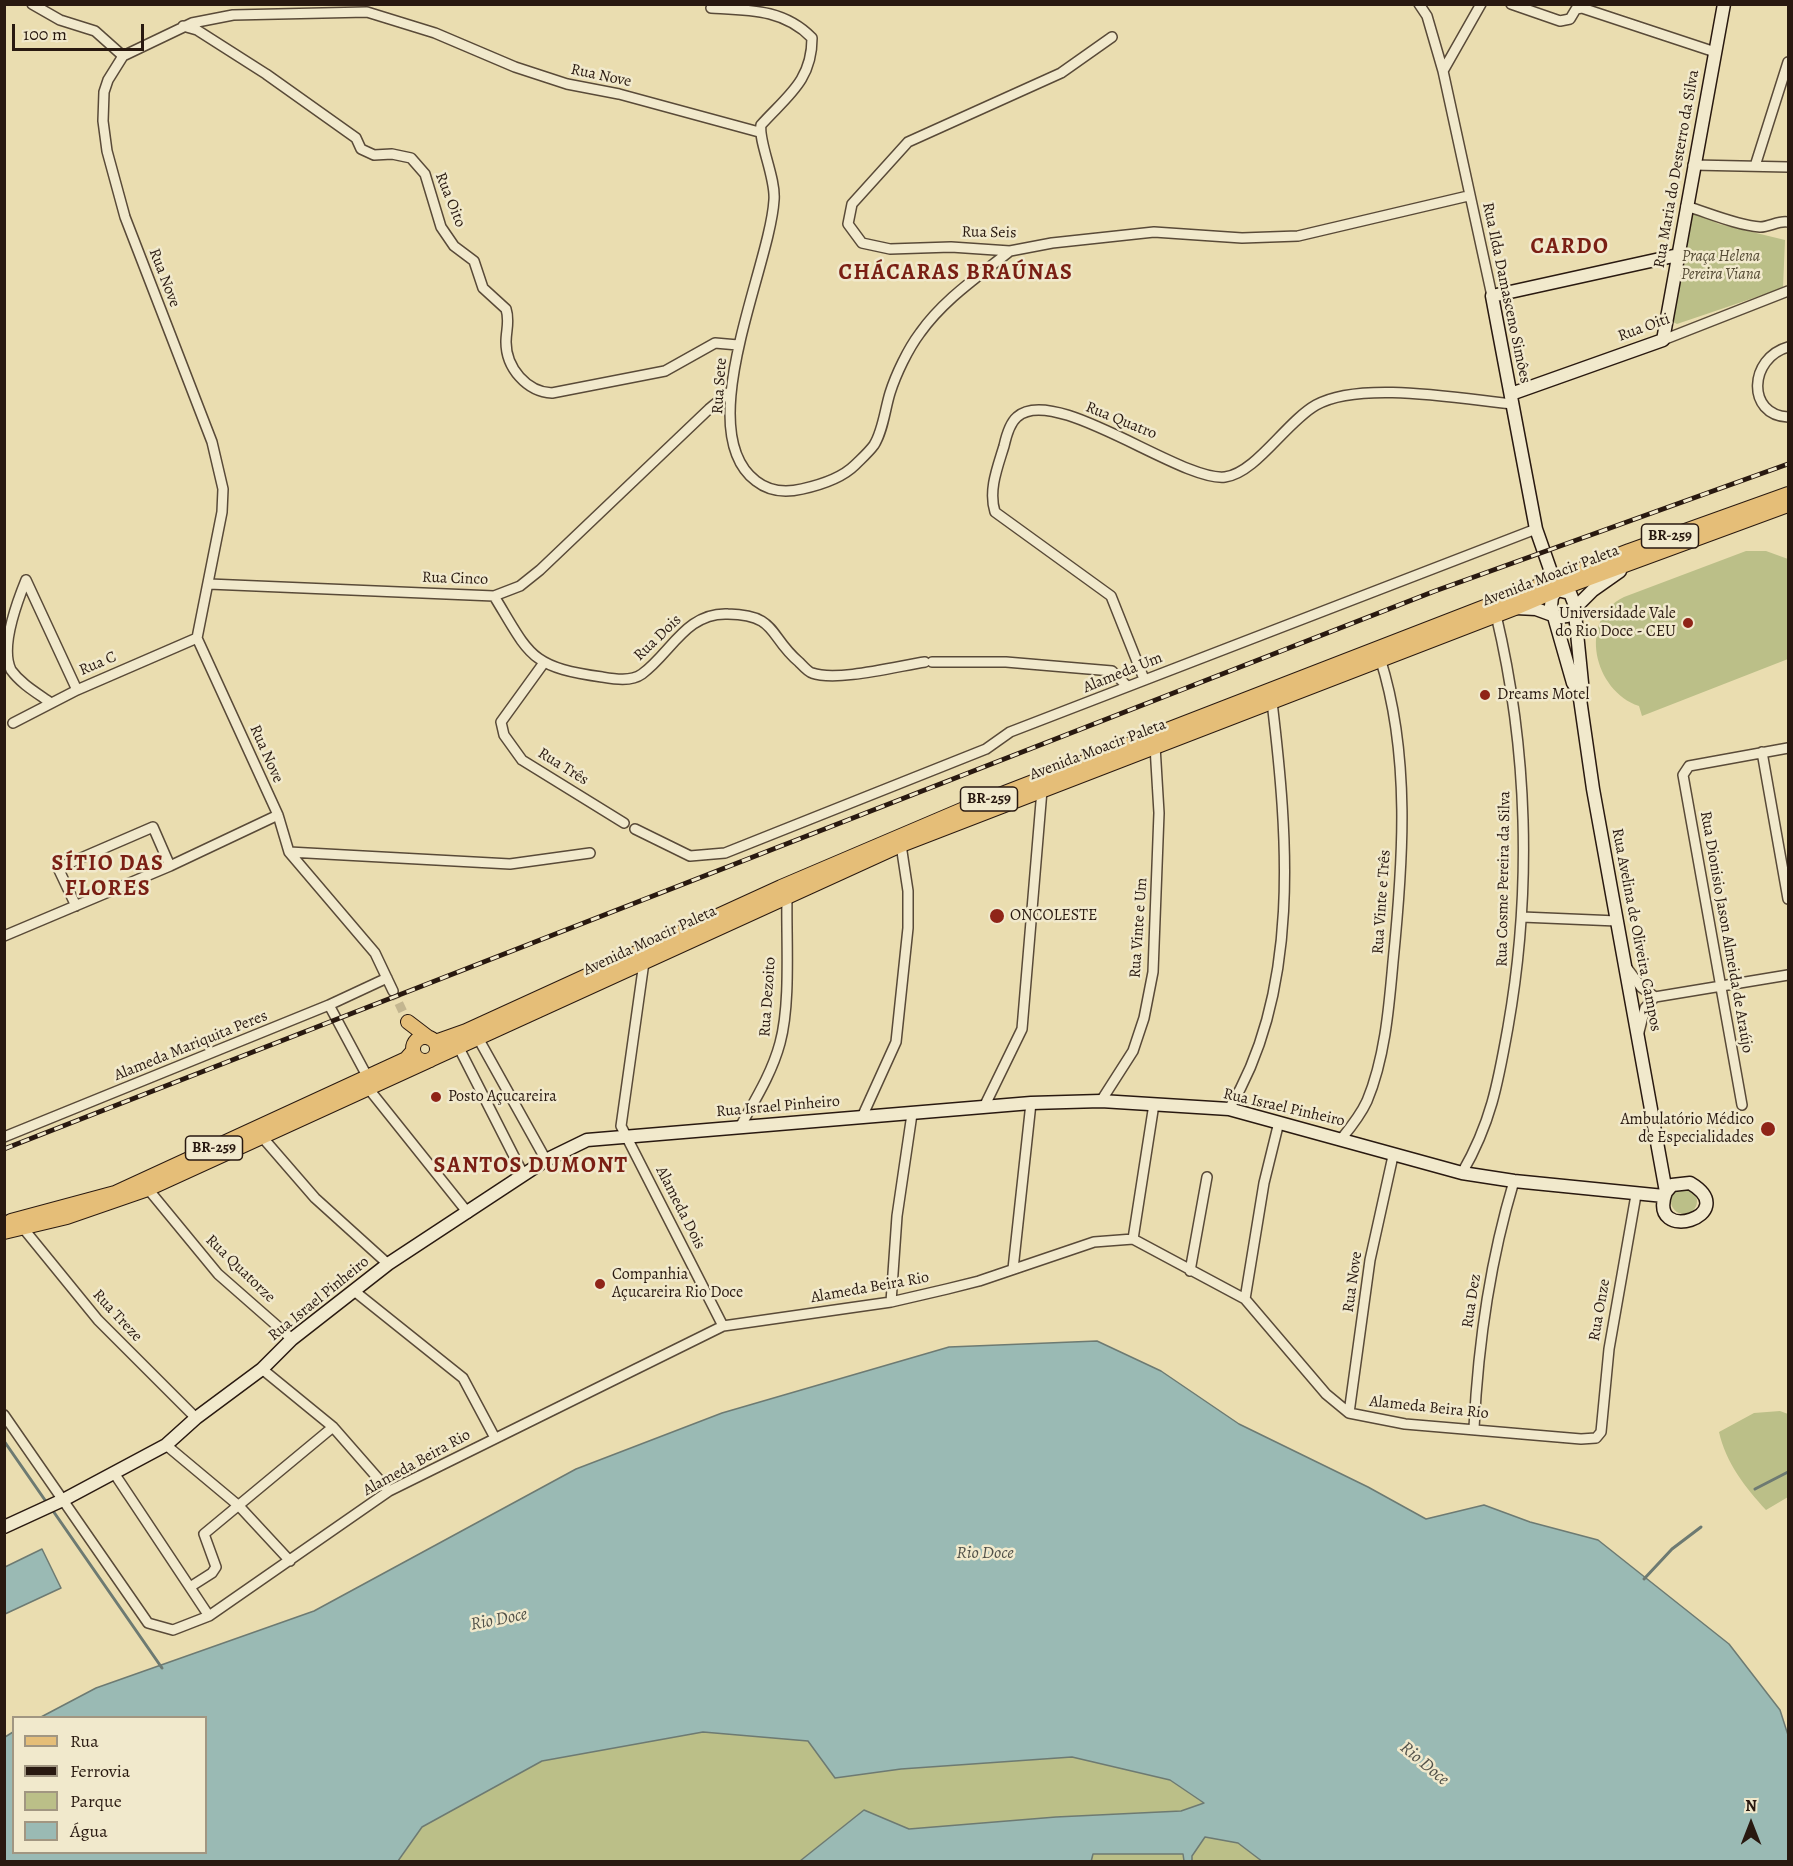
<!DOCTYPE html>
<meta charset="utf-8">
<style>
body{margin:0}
#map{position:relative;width:1793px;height:1866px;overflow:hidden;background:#eaddb0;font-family:Alegreya,serif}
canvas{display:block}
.frame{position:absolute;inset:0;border:6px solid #291910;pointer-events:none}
.legend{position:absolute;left:12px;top:1716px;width:195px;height:138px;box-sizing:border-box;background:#f1e9cc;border:2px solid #a19681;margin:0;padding:8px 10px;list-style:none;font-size:18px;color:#291910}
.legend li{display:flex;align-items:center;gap:12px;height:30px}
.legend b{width:30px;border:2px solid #a19681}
.north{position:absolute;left:1721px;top:1794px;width:60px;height:60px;-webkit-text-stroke:4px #f1e9cc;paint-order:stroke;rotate:0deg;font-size:16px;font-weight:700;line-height:24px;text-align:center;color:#291910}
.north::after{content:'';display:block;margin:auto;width:21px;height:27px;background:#291910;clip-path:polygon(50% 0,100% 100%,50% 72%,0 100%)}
.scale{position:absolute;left:12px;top:24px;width:132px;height:27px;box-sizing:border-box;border:3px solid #291910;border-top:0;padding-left:8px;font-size:18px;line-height:21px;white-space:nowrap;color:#291910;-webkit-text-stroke:4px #f1e9cc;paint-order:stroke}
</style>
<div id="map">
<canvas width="1793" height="1866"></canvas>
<div class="frame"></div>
<ul class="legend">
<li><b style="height:8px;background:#e5be78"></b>Rua</li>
<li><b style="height:8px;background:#291910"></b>Ferrovia</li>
<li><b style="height:16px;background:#bbbf88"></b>Parque</li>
<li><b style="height:16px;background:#9abab4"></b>Água</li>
</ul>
<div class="north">N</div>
<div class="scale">100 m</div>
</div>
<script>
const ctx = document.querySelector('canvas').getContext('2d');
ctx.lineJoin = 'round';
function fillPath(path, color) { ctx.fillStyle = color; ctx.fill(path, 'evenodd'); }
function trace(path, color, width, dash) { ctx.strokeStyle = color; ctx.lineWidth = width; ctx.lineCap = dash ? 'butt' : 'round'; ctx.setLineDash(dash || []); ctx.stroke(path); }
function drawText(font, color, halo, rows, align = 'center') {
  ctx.font = font + ' Alegreya,serif'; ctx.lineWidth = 5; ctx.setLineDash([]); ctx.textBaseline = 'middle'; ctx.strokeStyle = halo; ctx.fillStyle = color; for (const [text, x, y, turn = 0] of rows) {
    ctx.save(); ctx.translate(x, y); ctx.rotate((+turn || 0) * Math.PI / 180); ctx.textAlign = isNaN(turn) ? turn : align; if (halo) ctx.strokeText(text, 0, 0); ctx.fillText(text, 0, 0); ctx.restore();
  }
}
fillPath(new Path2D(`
 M1688,209L1719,224L1785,240L1783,288L1677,324L1669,320Z
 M1746,551H1766L1788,559V659L1642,716L1639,706C1594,691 1577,620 1624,597Z
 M1671 1201a13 13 0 1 1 26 0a13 13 0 1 1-26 0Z
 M1780,1411L1788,1414V1497L1766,1510C1745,1487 1726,1463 1719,1432L1754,1413Z
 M703,1732L809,1741L835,1778L901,1769L1072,1757L1170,1780L1205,1803L1181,1811L1056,1817L909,1829L864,1810L800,1861L398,1862L422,1827L542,1761Z
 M1205,1837L1238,1843L1263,1861L1192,1862V1856Z
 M1165,1853L1183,1854L1184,1861L1091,1862L1092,1854Z`), '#bbbf88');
const water = new Path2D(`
 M1097,1341L1161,1371L1239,1424L1368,1487L1426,1519L1484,1505L1530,1522L1598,1540L1729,1644L1780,1710L1788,1735V1861L1263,1862L1238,1843L1205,1837L1192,1856V1861H1184L1183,1854H1093L1091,1862L800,1861L864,1810L909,1829L1056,1817L1181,1811L1204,1803L1170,1780L1072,1757L901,1769L835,1778L808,1741L703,1732L542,1761L422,1827L398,1861H5V1737L13,1732L14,1852H206V1718L41,1717L96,1688L314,1611L576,1469L722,1413L949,1347Z
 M42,1549L61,1588L5,1614V1567Z`);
fillPath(water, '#9abab4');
trace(water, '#6d7a72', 1.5);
trace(new Path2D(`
 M4,1441L47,1503
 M1755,1489L1788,1472
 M51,1508L162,1668
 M1644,1579L1672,1549L1701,1527`), '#6d7a72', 3);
trace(new Path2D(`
 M393,991L403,1012`), '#c3b690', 9, [9, 4.5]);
const street = new Path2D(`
 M32,4L60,20L95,31L123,56
 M1419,4L1427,16L1443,71L1492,296
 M1511,4L1560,21L1570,19L1576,9L1582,8L1715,52
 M711,8C749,10 784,9 812,38C812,81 787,96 761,125C758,141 776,178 774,200C770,267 690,431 756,481C770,492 785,493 802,489C820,485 842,478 855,465C861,459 869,452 874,445C883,431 885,409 890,393C896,374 908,349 920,333C944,299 979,276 1010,251
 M183,26L197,30L266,74L356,138L361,149L374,155L392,154L411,158L425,174L441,227L454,246L474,261L483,288L506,309C510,321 506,330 506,342C506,368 527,392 552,393L665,371L715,343L738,345
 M1112,37L1061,73L908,142L852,204L848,224L862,243L890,249L951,247L1010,251L1052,243L1154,232L1242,238L1298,236L1468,196
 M1443,71L1481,4
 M1693,165L1788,167
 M1755,166L1788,62
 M1686,206C1709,213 1736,225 1760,227C1770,227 1779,220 1788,222
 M1663,340L1788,291
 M1788,347C1749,358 1746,415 1788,417
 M26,580C17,602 0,647 11,670C21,684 37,693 51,703
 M26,580L77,690
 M209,584L494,596L520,586L540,570L709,409L731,391
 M494,596C530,655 529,667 602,677C614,679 631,682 642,674C671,653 686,612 728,614C778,615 768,636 799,662C802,665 808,672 812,673C837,682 898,666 925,662
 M932,662H1006L1112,671L1127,686
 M543,664L501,722L504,735L522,760L624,823
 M1144,679L1111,596L995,512C988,490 998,466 1004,446C1006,437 1010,423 1017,417C1054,383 1181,482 1225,477C1256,473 1286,422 1316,405C1360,380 1462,399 1513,404
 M13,723L77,690L197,638
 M1762,752L1788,899
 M635,829L690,856L725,853L986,749L1010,732L1536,529
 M289,852L510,864L590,853
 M76,906L58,868L153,827L170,866
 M1522,917L1617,921
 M4,936L170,866L278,815
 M644,962L621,1126L723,1326
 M1627,968L1641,987L1655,997
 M393,991L375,953L289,852L278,815L197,638L222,512L223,489L212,442L125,217L107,151L103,121L104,92L108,80L123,56L192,23L233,15L367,12L435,33L515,67L567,84L619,94L759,132
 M329,1005L367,1076
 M1639,1032L1645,1008L1655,997L1788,975
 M478,1038L546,1160
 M458,1046L523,1174
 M368,1088L468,1213
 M1101,1101L1133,1051L1144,1018L1153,972L1159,813L1155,746
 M1742,1105L1683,775L1689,766L1788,748
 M984,1107L1022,1029L1042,790
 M1229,1109C1301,991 1288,835 1272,702
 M862,1117L896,1042L908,928V891L901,845
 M740,1127C755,1100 772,1073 780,1043C791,1003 786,939 787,895
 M4,1137L329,1005L387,978
 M263,1138L315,1198L388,1264
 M1342,1138C1351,1127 1361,1114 1367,1101C1385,1058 1389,1007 1393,962C1403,863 1411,755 1380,658
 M1462,1173C1491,1123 1498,1083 1508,1027C1532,891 1528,749 1496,615
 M148,1189L218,1274L292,1339
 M23,1228L98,1320L196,1418
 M1133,1239L1154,1104
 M1013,1269L1031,1103
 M1190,1271L1207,1177
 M353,1290L463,1378L495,1438
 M1245,1299L1264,1183L1279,1122
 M891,1302L897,1216L912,1114
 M262,1369L333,1427L389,1491
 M1349,1413L1370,1260L1393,1156
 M4,1415L148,1623L173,1630L209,1616L389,1491L723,1326L891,1302L947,1289L979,1281L1094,1242L1133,1239L1245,1299L1326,1394L1349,1413L1405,1424L1581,1439L1596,1438L1601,1432L1609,1349L1636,1195
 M1474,1428C1478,1345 1490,1261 1514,1181
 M166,1445L239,1506L290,1561
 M114,1473L209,1616
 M190,1587L212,1573L216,1567L204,1534L333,1427`);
const secondary = new Path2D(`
 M1511,394L1663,340L1724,4
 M1557,589L1536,529L1492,296L1678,255
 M1557,590L1552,597L1551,606L1573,683L1579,692L1593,789L1666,1192C1646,1246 1744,1215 1690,1183L1672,1185L1666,1192
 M1557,590L1570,593L1574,603L1582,683L1579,692
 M1516,608L1536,609L1558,617L1567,616L1593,590L1620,571
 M4,1527L65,1499L166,1445L196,1418L262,1369L292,1339L388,1264L546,1160L587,1140L1031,1103L1101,1101L1229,1109L1462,1173L1514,1181L1664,1196`);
const primary = new Path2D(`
 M408,1022L429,1038
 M413 1049a12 12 0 1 1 24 0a12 12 0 1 1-24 0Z
 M435,1042L466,1031L781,887L971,806L1629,551L1788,494
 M432,1059L901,845L1515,608L1557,590L1788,505
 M11,1221L115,1193L406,1059L413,1051
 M4,1232L67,1217L148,1189L428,1061`);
trace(street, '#594a38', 12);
trace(secondary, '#291910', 15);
trace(primary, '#291910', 16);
trace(street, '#f1e9cc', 9);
trace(secondary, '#f1e9cc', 12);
trace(primary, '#e5be78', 14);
const rail = new Path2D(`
 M4,1149L1435,591L1788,464`);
trace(rail, '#291910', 5);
trace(rail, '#f1e9cc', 3, [9]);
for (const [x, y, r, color] of [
 [1688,623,6,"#8f2418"],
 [1485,695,6,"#8f2418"],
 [997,916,8,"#8f2418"],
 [436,1097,6,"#8f2418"],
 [1768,1129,8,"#8f2418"],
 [600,1284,6,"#8f2418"]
]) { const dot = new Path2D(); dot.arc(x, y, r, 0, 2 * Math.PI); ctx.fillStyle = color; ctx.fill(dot); trace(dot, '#f1e9cc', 2); }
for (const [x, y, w] of [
 [1670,536,57],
 [989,799,57],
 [214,1148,57]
]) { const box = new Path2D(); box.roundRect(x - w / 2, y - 12, w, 24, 4.5); ctx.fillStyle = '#f1e9cc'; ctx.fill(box); trace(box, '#291910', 1.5); }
drawText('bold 15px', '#291910', null, [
 ["BR-259",1670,536],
 ["BR-259",989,799],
 ["BR-259",214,1148]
]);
drawText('16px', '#291910', '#f1e9cc', [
 ["Rua Nove",601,76,12],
 ["Rua Maria do Desterro da Silva",1677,169,-80],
 ["Rua Oito",450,200,68],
 ["Rua Seis",989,233,1],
 ["Rua Nove",164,278,69],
 ["Rua Ilda Damasceno Simôes",1506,293,78],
 ["Rua Oiti",1644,328,-20],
 ["Rua Sete",720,386,-86],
 ["Rua Quatro",1121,421,22],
 ["Avenida Moacir Paleta",1551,576,-21],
 ["Rua Cinco",455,579,2],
 ["Rua Dois",658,638,-44],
 ["Rua C",98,664,-23],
 ["Alameda Um",1123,673,-22],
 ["Avenida Moacir Paleta",1098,750,-21],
 ["Rua Nove",266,754,66],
 ["Rua Três",563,767,32],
 ["Rua Cosme Pereira da Silva",1504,879,-89],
 ["Rua Vinte e Três",1382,902,-86],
 ["Rua Vinte e Um",1139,928,-86],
 ["Rua Avelina de Oliveira Campos",1636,930,79],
 ["Rua Dionisio Jason Almeida de Araújo",1726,932,80],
 ["Avenida Moacir Paleta",650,941,-25],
 ["Rua Dezoito",768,997,-86],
 ["Alameda Mariquita Peres",191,1046,-22],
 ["Rua Israel Pinheiro",778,1107,-5],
 ["Rua Israel Pinheiro",1284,1108,13],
 ["Alameda Dois",680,1208,63],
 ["Rua Quatorze",240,1269,44],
 ["Rua Nove",1353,1282,-82],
 ["Alameda Beira Rio",870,1288,-10],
 ["Rua Israel Pinheiro",319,1299,-39],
 ["Rua Dez",1472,1301,-81],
 ["Rua Onze",1600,1310,-80],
 ["Rua Treze",117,1316,47],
 ["Alameda Beira Rio",1429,1408,6],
 ["Alameda Beira Rio",417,1463,-29]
]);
drawText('italic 16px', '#554b34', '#f1e9cc', [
 ["Praça Helena",1721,257],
 ["Pereira Viana",1721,275]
]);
drawText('16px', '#291910', '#f1e9cc', [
 ["Universidade Vale",1676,614,"right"],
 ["do Rio Doce - CEU",1676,632,"right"],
 ["Dreams Motel",1497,695],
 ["ONCOLESTE",1010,916],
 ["Posto Açucareira",448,1097],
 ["Ambulatório Médico",1754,1120,"right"],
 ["de Especialidades",1754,1138,"right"],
 ["Companhia",612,1275],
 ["Açucareira Rio Doce",612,1293]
], 'left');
drawText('italic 18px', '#515149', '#f1e9cc', [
 ["Rio Doce",985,1554],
 ["Rio Doce",499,1620,-11],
 ["Rio Doce",1424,1764,40]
]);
ctx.letterSpacing = '1.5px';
drawText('bold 22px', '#7a1f14', '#f1e9cc', [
 ["CARDO",1570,248],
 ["CHÁCARAS BRAÚNAS",956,274],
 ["SÍTIO DAS",108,865],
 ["FLORES",108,890],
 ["SANTOS DUMONT",531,1167]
]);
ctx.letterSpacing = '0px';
</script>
